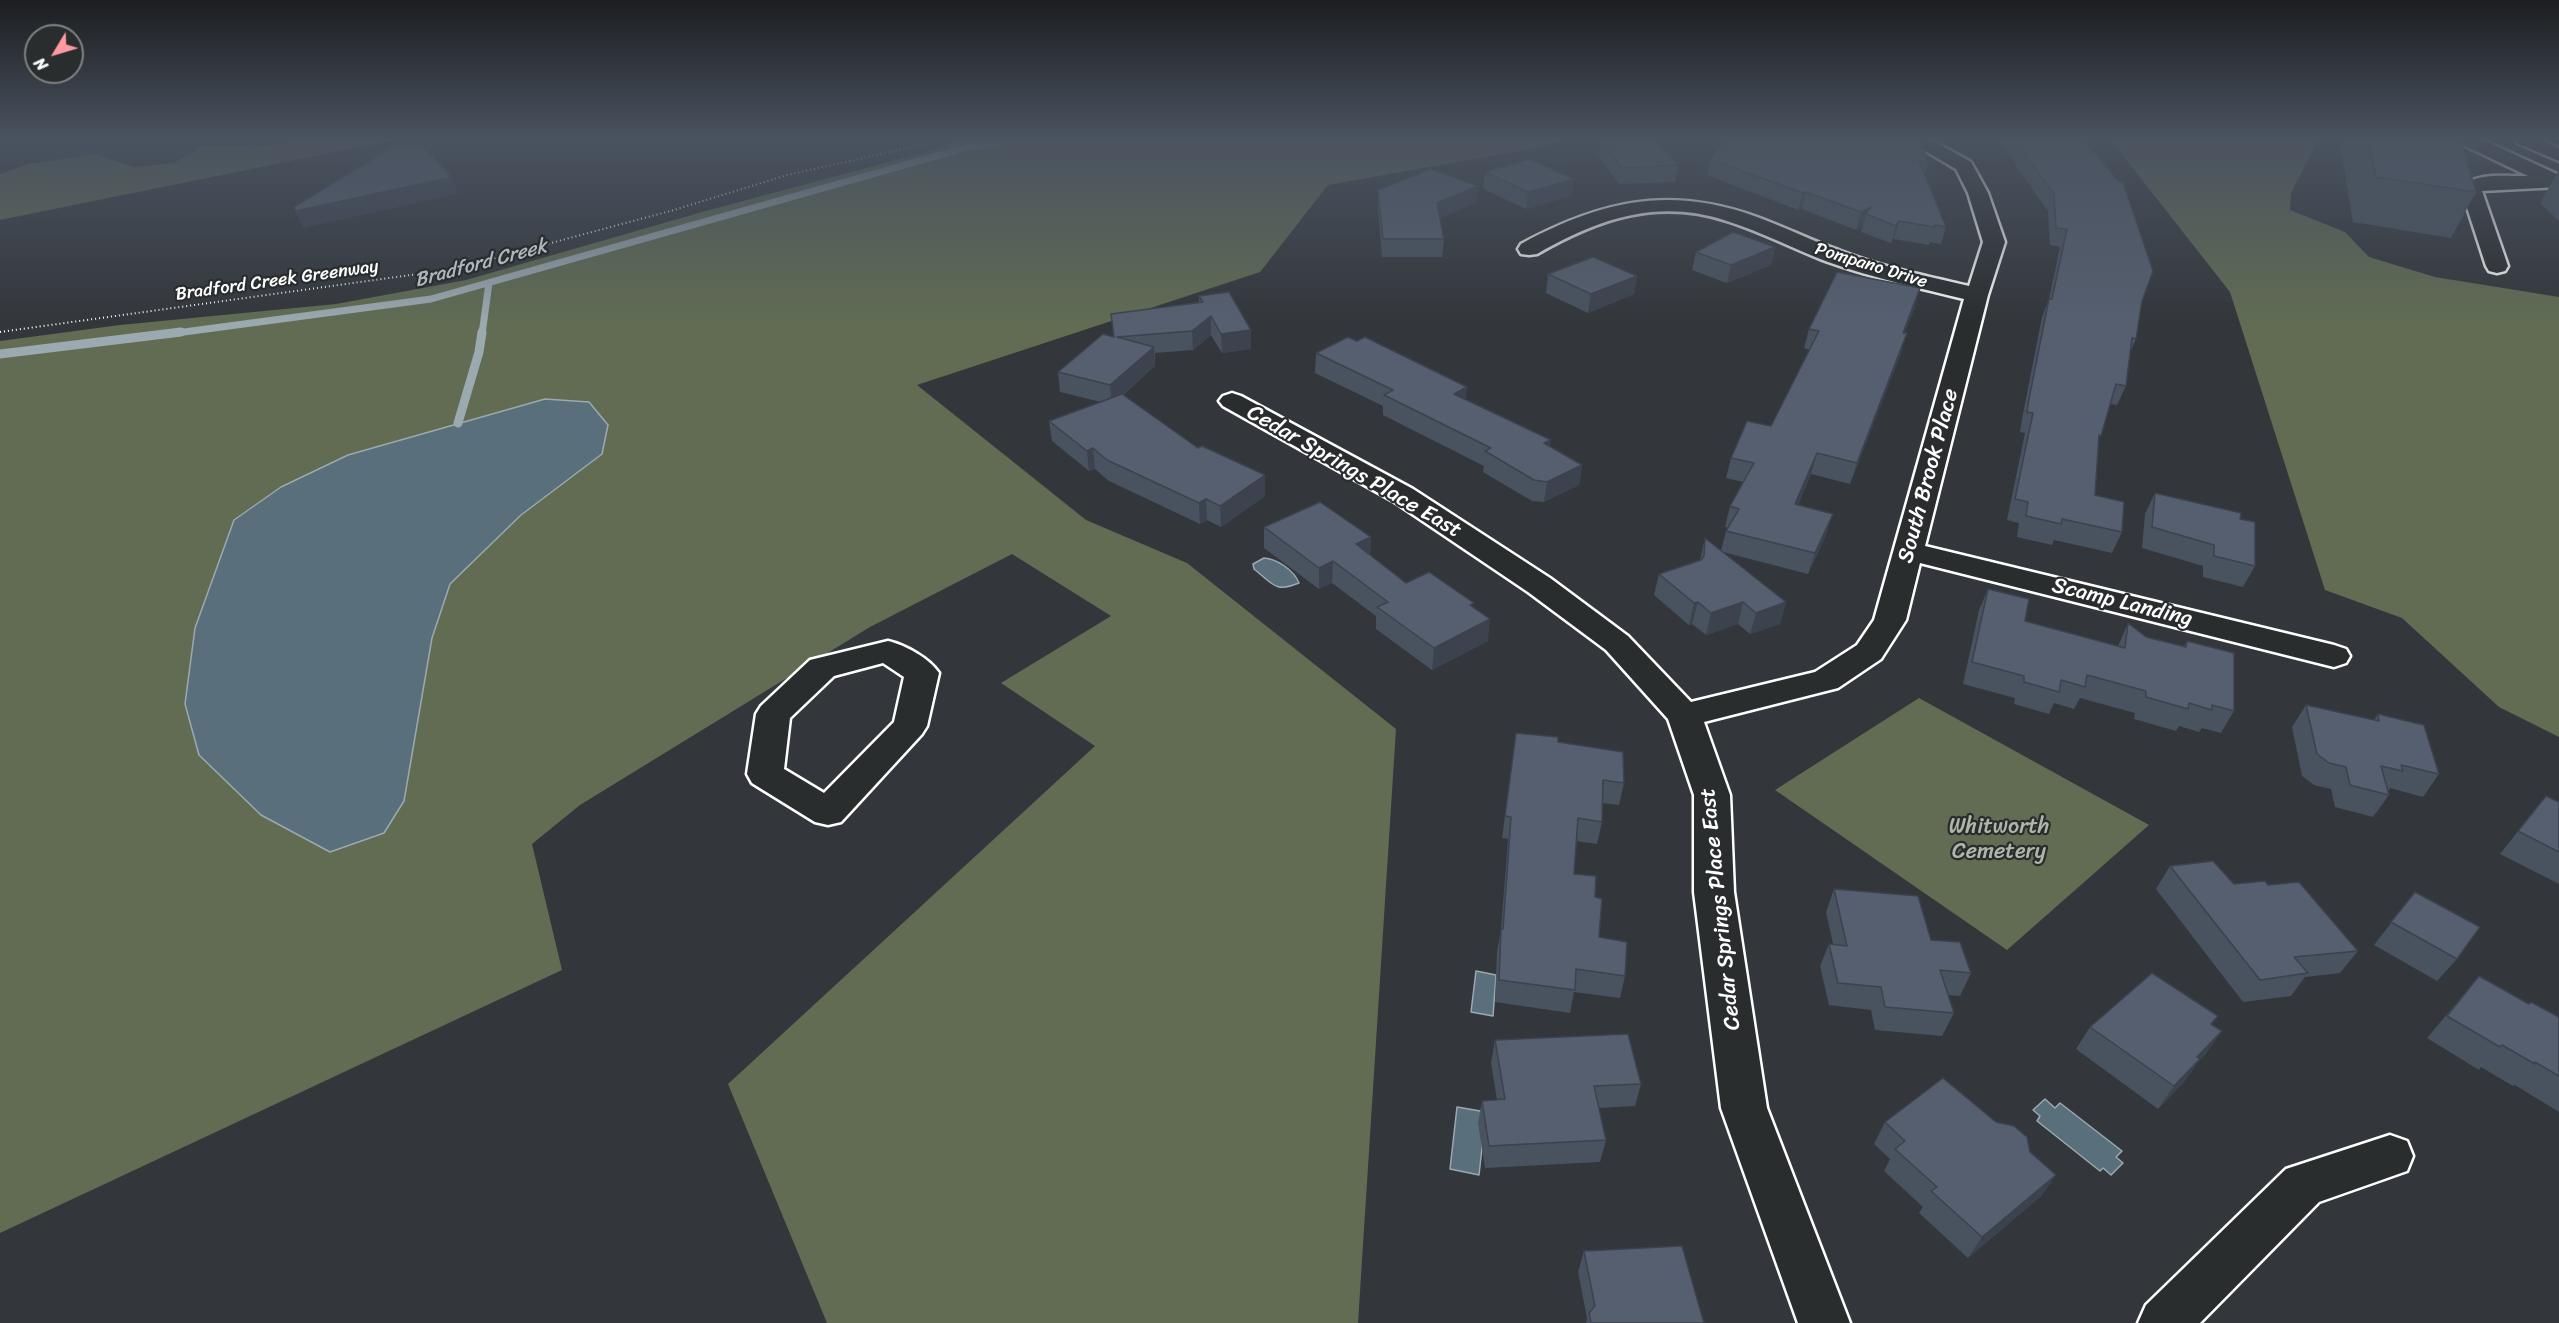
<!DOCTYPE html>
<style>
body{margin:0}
#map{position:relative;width:2559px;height:1323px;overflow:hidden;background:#33373b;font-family:Sriracha,sans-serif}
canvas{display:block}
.north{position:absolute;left:24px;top:24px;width:60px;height:60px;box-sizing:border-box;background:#2a2d2e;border:2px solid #7f8182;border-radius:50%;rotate:232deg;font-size:16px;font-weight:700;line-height:24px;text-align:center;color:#fff}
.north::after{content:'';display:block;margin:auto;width:21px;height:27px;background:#ff9aa2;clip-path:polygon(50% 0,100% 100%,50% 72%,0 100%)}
</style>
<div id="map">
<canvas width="2559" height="1323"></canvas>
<div class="north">N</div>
</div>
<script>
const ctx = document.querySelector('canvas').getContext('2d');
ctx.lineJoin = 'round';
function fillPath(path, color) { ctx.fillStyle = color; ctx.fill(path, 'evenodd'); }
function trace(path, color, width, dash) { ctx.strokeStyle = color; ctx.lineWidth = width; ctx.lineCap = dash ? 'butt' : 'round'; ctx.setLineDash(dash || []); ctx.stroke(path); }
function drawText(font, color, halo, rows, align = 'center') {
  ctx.font = font + ' Sriracha,sans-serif'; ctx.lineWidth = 4.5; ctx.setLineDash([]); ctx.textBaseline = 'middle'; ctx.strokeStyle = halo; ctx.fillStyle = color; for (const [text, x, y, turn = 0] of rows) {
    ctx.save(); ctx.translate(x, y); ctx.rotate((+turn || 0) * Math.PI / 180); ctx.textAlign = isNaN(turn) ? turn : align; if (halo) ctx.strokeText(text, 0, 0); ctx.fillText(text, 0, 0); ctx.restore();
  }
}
fillPath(new Path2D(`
 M304,139H399L0,220V174L28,164L96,154L134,167L174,163L203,146L259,147Z
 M959,139H1567L1541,147L1328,185L1260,272L917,385L1086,520L1187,563L1396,729L1358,1323H827L728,1084L1095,746L1001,683L1111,616L1012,554L870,627L580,805L532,844L562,970L0,1233V341L120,325L336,304L466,280L702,212L937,149Z
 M2110,139H2313L2318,141L2291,193L2290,210L2345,232L2369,257L2435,277L2559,297V737L2499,707L2402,618L2325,590L2230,292Z
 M1919,698L2149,825L2007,950L1775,790Z`), '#616c53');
const water = new Path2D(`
 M545,399L589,402L608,425L602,454L521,515L450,584L432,638L404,801L384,833L330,852L261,815L199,755L185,704L195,628L234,520L281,487L348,455Z
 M1264,558C1277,559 1294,570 1299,583C1275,593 1273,584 1254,569L1253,564Z
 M1476,971L1496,975L1493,1016L1471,1012Z
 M2045,1099L2055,1108L2060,1103L2122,1151L2116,1157L2123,1163L2111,1175L2103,1168L2100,1171L2037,1121L2040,1116L2033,1110Z
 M1457,1107L1486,1112L1479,1175L1450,1169Z`);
fillPath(water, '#596f7b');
trace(water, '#9ba9b0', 1.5);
trace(new Path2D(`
 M169,334L431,299L972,146L1030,139
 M482,334L489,283`), '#9ba9b0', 7);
trace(new Path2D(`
 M0,354L181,332
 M458,423L479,352L482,332`), '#9ba9b0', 9);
const minor = new Path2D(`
 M1903,139H1930L1971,162L1988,193L2005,242L1988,295L1925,546L2334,645L2346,649L2350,656L2346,663L2334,667L1920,563L1906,620L1881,659L1838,688L1704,722L1730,795L1734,892L1767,1108L1850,1323H1798L1721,1108L1694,892V795L1668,719L1606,650L1528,592L1393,501L1223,406L1219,401L1223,396L1232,393L1241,396L1413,489L1550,578L1628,636L1691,702L1815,672L1857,645L1874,620L1964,299C1919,288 1873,278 1828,262C1794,249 1762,232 1727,221C1657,198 1598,219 1537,254L1529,255L1521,254L1518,249L1521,244C1600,201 1669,185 1757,217C1785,227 1812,241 1841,251C1882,267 1926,276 1969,286L1983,242L1968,193L1956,169L1922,149L1905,143Z
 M2457,139H2481L2559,175V187L2482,191L2508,266L2505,271L2497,273L2489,271L2486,266L2461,189C2473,171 2509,177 2528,176L2459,143Z
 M2515,139H2539L2559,148V161L2517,143Z
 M888,641C905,645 929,658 939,673L927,726L922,734L841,822L828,825L815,822L752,783L747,774L756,714L761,706L810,660ZM883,663L904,677L894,722L824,793L784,769L790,718L834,676Z
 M2390,1135L2407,1141L2413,1156L2407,1171L2319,1202L2200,1323H2138L2146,1305L2286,1169Z`);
trace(minor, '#fff', 5);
trace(new Path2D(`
 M0,332L454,269L674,210L787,175L930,143L937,139`), '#fff', 2, [1, 3]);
fillPath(minor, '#2a2d2e');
fillPath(new Path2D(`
 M1600,139L1678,165L1675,182L1619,184L1598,155Z
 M1997,139H2083L2142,301L2136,339L2130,353L2126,386L2117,405L2110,404L2098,441L2095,495L2122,532L2112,553L2054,540L2052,545L2017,537L2019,523L2007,520L2025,433L2020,432L2022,419L2042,317L2049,299L2060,247L2050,245L2048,211Z
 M2339,139H2460L2476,192L2451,238L2353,222Z
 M1710,159L1928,162L1925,175L1946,227L1941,244L1930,242L1929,245L1894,239L1891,243L1861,232L1863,226L1856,230L1802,209L1798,210L1707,175Z
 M2559,170V221L2540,203Z
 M1485,172L1572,196L1526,209L1483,189Z
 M1478,186L1476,203L1440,218L1444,239L1442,257H1382L1378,207V190Z
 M1775,247L1771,265L1727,283L1692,270L1696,252Z
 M1548,274L1637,276L1634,294L1588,313L1546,293Z
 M1199,296L1251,349L1222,353L1211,335L1193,350L1155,353V366L1123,395L1198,448L1265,475V496L1221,527L1207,520L1200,524L1109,481L1095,469L1089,471L1052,441L1049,421L1101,402L1060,392L1058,372L1113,336L1111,314L1199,303Z
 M1915,307L1904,333L1901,353L1850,484L1811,474L1798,505L1826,535L1808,574L1723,552L1786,602L1780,624L1750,634L1738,624L1706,635L1692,624L1689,625L1654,595L1659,574L1700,560L1705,538L1721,551L1726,531L1728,528L1725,527L1730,506L1743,482L1726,478L1731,458L1771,426L1810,350L1804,348L1809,329Z
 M1316,353L1467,387L1465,399L1582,465L1579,485L1544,502L1532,501L1483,472L1484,466L1383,415V406L1315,373Z
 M2155,493L2240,519L2255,566L2243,587L2203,577V566L2142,548L2145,514Z
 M1264,527L1371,537L1370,555L1406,583L1473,607L1488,641L1432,670L1376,629V616L1332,583L1319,589L1264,548Z
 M1988,589L2025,621L2118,646L2128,623L2146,637L2184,646L2187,641L2234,711L2221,733L2202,728L2199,732L2179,726L2176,731L2134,719L2135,713L2080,698L2074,709L2054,703L2049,714L2014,704L2015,698L1963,684L1979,610Z
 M2306,705L2374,720L2378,714L2439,774L2423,797L2390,788L2388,791L2389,795L2373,817L2335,807L2331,789L2314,785L2302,776L2292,727Z
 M1516,733L1558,742L1624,783L1619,805L1602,803V822L1597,844L1576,841L1574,874L1595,897L1599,937L1625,976L1620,998L1574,992L1570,1013L1495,1002L1497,952L1501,929L1508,839L1502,838Z
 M2546,796L2559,802V884L2500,854Z
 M2170,866L2234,884L2358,951L2340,973L2305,977L2291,996L2243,1002L2156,889Z
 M1834,889L1931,940L1971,973L1960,996L1948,995L1954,1013L1942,1036L1875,1030L1871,1010L1829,1005L1820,966L1829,944H1833L1826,912Z
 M2415,892L2457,959L2437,981L2374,945Z
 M2479,976L2529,1004L2559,1017V1112L2515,1085L2513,1086L2481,1067L2479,1070L2427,1038Z
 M2212,1025L2206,1054L2200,1059L2184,1082L2158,1109L2076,1049L2090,1027Z
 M1495,1040L1641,1084L1635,1106L1599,1108L1606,1140L1600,1162L1485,1168L1478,1123L1482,1101L1497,1100L1491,1063Z
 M1885,1122L2030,1152L2056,1175L2041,1196L1968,1258L1919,1213L1923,1207L1884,1171L1890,1159L1874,1144Z
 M1584,1251L1704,1323H1586L1587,1318L1578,1272Z`), '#49525f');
fillPath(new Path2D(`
 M452,177L458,194L303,228L295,211Z
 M1574,179L1572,196L1526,209L1528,192Z
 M1478,186L1476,203L1435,220L1437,203Z
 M1806,192L1802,209L1798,210L1803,193Z
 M1871,207L1866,214L1863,226L1856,230L1861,212Z
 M1899,221L1894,239L1891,243L1896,226Z
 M1775,247L1771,265L1727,283L1731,265Z
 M1637,276L1634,294L1588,313L1591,294Z
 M1920,288L1915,307L1897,352L1903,333Z
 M1211,316V335L1193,350L1192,331Z
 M1251,330V349L1222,353L1221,334Z
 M1907,333L1901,353L1850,484L1857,463Z
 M1154,347L1155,366L1112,404L1110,385Z
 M1467,387L1465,407L1454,394Z
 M1551,440L1548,460L1544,443Z
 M1093,448L1095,469L1089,471L1087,451Z
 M1817,453L1811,474L1789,525L1795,504Z
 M1582,465L1579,485L1544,502L1547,482Z
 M1265,475V496L1221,527L1220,506Z
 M1206,499L1207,520L1200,524L1199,503Z
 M1833,514L1826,535L1808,574L1815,553Z
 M1371,537L1370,559L1356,544Z
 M1333,561L1332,583L1319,589V568Z
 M1698,602L1692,624L1689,625L1694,603Z
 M1743,602L1738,624L1706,635L1711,613Z
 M1786,602L1780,624L1750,634L1756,613Z
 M1490,619L1488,641L1432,670L1434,648Z
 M2222,1031L2206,1054L2197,1063L2200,1059L2184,1082L2158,1109L2174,1086L2197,1057Z
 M2056,1175L2041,1196L1968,1258L1982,1237Z`), '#3c424e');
const building = new Path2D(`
 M1600,139H1654L1678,165L1622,168Z
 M1726,139H1919L1928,162L1919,161L1946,227L1935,225L1934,227L1899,221L1896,226L1866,214L1871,207L1861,212L1806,192L1803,193L1710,159Z
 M2014,139H2083L2119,182H2123L2153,271L2142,301L2136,339L2132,338L2126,386L2116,384L2101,436L2099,435L2095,495L2124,502L2122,532L2062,519L2061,524L2026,516L2028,502L2015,499L2033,413L2027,412L2029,399L2049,299H2052L2067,229L2056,228L2054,194Z
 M2368,139H2460L2476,192L2376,177Z
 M394,146L424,148L452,177L295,211L294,207Z
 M1529,159L1574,179L1528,192L1485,172Z
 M1431,169L1478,186L1437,203L1444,239H1383L1378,190Z
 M1733,232L1775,247L1731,265L1696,252Z
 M1593,257L1637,276L1591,294L1548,274Z
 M1837,272L1920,288L1903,333H1907L1857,463L1817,453L1795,504L1833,514L1815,553L1726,531L1739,509L1730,506L1754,463L1731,458L1747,421L1771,426L1819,331L1809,329Z
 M1229,292L1251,330L1221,334L1211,316L1192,331L1117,337L1154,347L1110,385L1058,372L1103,334L1114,337L1111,314L1203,302L1199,296Z
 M1348,337L1357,341L1365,337L1467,387L1454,394L1551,440L1544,443L1582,465L1547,482L1534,480L1485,451L1491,448L1384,395L1393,390L1316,353Z
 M1122,394L1198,448L1202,446L1265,475L1220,506L1206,499L1199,503L1107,460L1093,448L1087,451L1049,421Z
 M2155,493L2241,513L2240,519L2255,522V566L2214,556V545L2152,527Z
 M1320,502L1371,537L1356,544L1406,583L1429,572L1474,603L1470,605L1490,619L1434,648L1377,607L1388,602L1333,561L1319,568L1264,527Z
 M1705,538L1786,602L1756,613L1743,602L1711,613L1698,602L1694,603L1659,574L1701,560L1704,556Z
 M1988,589L2029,599L2025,621L2125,648L2128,623L2146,637L2186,647L2187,641L2234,653V711L2212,705V710L2189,703L2188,709L2146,697V691L2087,675L2085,687L2061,680L2059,692L2024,682V676L1972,662Z
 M2306,705L2379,721L2378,714L2424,725L2439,774L2401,765L2403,771L2381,766L2389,795L2350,785L2346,767L2329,763L2317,754Z
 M1516,733L1558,737V742L1623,752L1624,783L1603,780L1602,822L1578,818L1574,874L1596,876L1595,897L1602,899L1599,937L1627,942L1625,976L1576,969L1575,990L1499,980L1501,929H1503L1511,817L1505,816Z
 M2546,796L2559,802V852L2518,831Z
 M2213,861L2234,884L2265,881L2268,885L2299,882L2358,951L2294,957L2308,973L2260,980L2170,866Z
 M1834,889L1918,896L1931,940L1960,942L1971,973L1940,970L1954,1013L1885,1007L1881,987L1838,983L1829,944L1847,946Z
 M2415,892L2480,927L2457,959L2391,922Z
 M2152,973L2218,1016L2211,1024L2222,1031L2197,1057L2200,1059L2174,1086L2090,1027Z
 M2479,976L2529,1004L2531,1002L2559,1017V1076L2535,1062V1064L2502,1045L2500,1047L2447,1016Z
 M1628,1034L1641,1084L1594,1086L1606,1140L1489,1146L1482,1101L1505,1099L1495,1040Z
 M1943,1078L1996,1122L2014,1126L2027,1137L2030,1152L2056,1175L1982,1237L1931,1191L1937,1187L1895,1149L1905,1141L1885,1122Z
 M1682,1246L1704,1323H1591L1589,1313L1595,1306L1584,1251Z`);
fillPath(building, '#555f6f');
trace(building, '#3c424e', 1.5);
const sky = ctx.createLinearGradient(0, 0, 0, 324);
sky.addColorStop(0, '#1c1e20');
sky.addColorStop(0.43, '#4a5360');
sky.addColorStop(1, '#4a536000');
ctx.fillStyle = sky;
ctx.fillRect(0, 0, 2559, 324);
drawText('18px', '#fff', '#2a2d2e', [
 ["Pompano Drive",1871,266,17],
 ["Bradford Creek Greenway",277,281,-8]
]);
drawText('italic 20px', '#acb7bd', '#2a2d2e', [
 ["Bradford Creek",481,264,-15]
]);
drawText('22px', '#fff', '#2a2d2e', [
 ["Cedar Springs Place East",1354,472,30],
 ["South Brook Place",1929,476,-75],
 ["Scamp Landing",2122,603,14],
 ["Cedar Springs Place East",1721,909,-96]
]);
drawText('22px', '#b0b6a9', '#2a2d2e', [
 ["Whitworth",1999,827],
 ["Cemetery",1999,852]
]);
</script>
